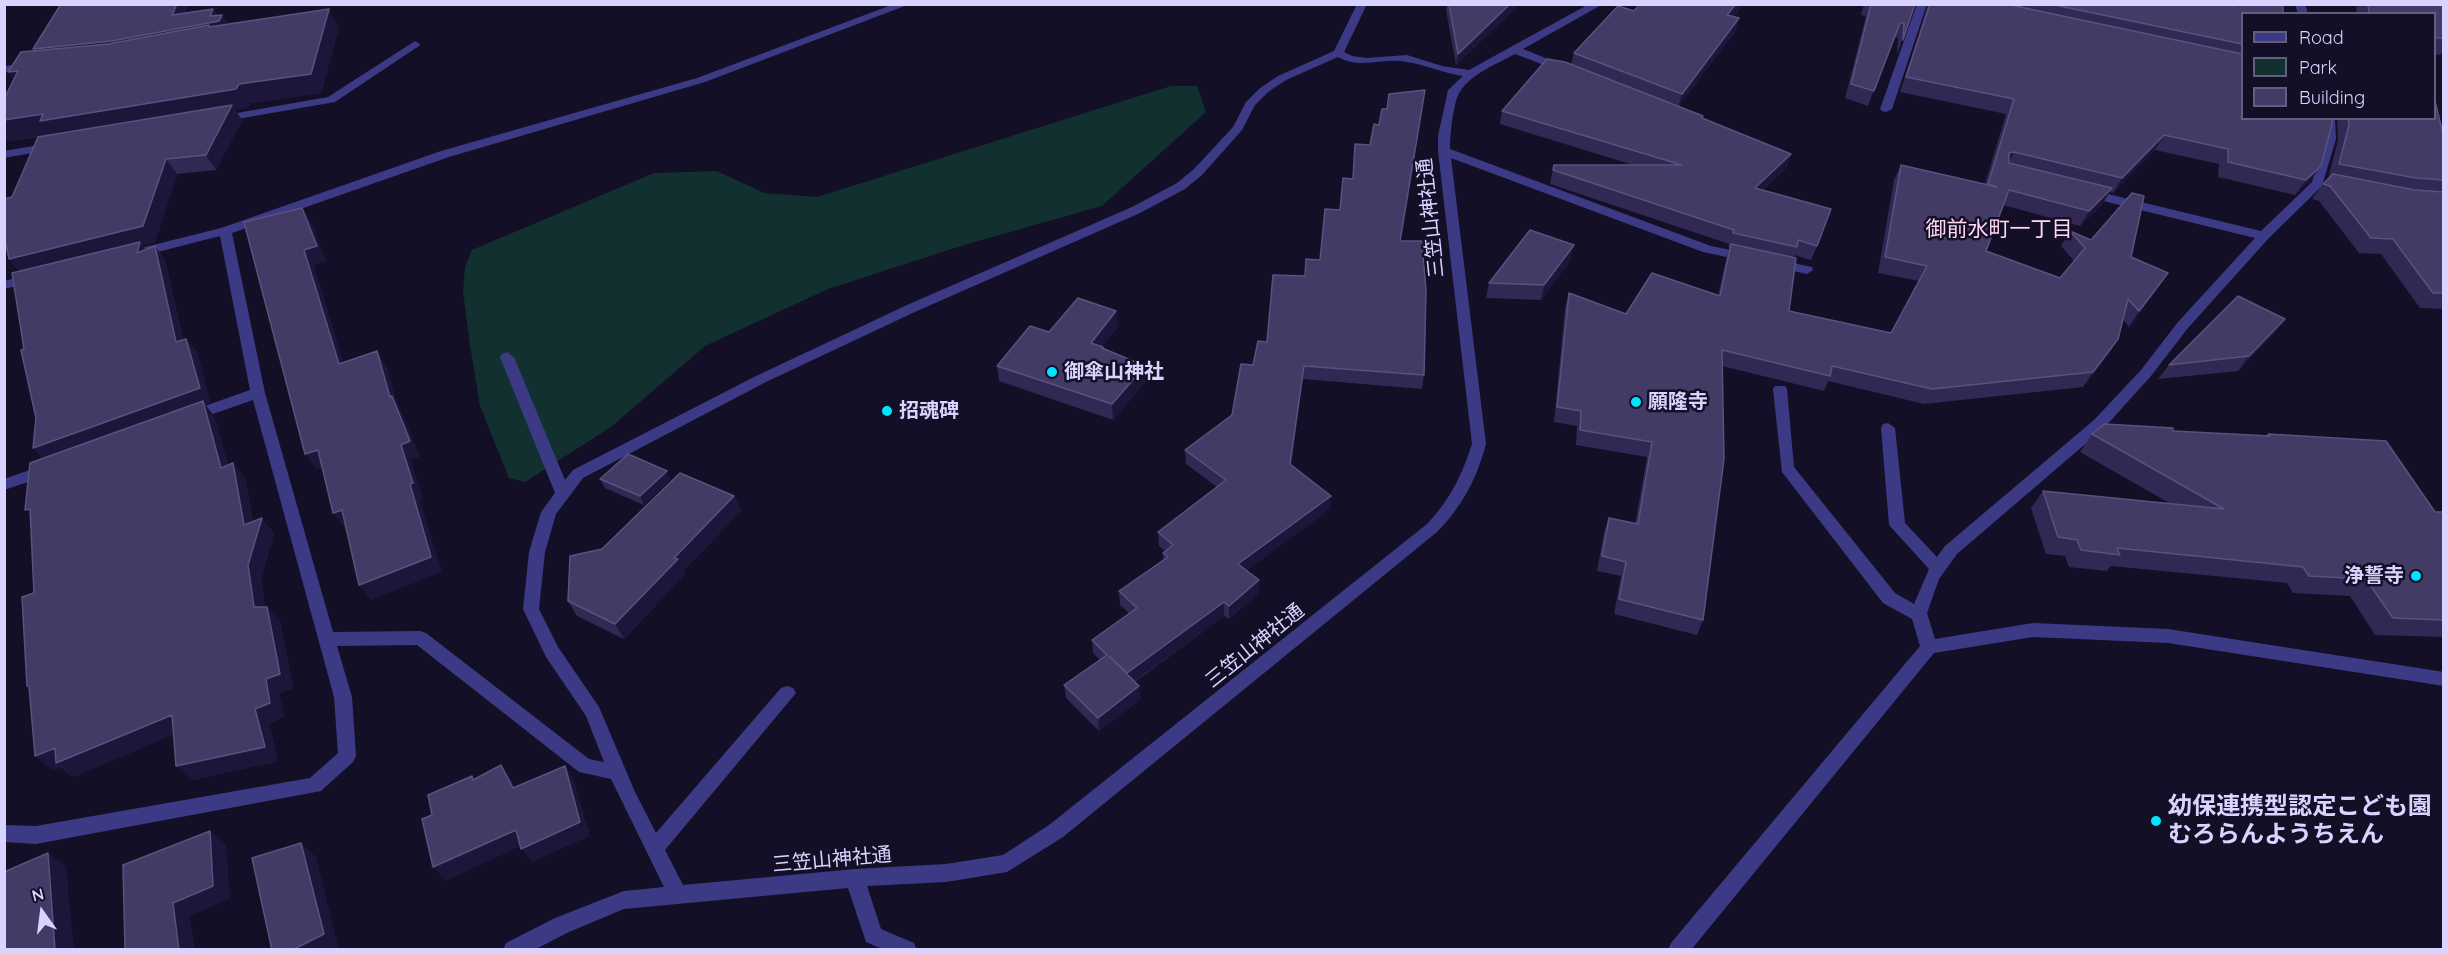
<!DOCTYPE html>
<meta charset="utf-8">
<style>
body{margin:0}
#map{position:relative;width:2448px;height:954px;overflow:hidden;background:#130f26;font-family:Quicksand,sans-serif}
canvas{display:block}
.frame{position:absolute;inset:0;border:6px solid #d9d4ff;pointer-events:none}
.legend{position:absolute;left:2241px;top:12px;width:195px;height:108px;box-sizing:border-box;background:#130f26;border:2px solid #625e7d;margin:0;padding:8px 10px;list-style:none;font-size:18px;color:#d9d4ff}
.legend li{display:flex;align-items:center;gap:12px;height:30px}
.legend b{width:30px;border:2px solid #625e7d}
.north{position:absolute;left:12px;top:882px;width:60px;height:60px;-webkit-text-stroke:4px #130f26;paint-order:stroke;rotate:346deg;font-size:16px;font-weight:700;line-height:24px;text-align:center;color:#d9d4ff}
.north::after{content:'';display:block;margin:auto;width:21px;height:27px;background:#d9d4ff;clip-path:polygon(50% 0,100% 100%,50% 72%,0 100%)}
</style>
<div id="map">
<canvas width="2448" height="954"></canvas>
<div class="frame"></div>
<ul class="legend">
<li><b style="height:8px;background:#3d3a85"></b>Road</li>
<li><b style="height:16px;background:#12302f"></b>Park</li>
<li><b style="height:16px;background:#433a66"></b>Building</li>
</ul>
<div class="north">N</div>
</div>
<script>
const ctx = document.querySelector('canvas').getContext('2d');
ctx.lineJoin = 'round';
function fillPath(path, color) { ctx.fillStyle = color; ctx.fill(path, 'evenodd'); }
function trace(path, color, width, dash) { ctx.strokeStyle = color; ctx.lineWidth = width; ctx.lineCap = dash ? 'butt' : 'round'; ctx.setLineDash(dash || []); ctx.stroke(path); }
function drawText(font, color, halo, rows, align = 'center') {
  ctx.font = font + ' Quicksand,"Noto Sans JP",sans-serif'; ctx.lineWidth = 5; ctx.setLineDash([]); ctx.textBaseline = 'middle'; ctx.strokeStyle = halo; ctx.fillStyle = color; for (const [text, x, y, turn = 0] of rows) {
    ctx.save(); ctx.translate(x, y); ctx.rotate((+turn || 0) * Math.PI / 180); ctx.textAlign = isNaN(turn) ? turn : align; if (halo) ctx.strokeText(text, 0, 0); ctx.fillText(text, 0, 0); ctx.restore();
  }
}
fillPath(new Path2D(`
 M1171,86H1197L1206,112L1102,206L964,245L828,289L705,346L611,427L525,482L509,478L480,406L470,345L463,292L465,267L472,250L654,173L717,171L764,193L817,197Z`), '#12302f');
fillPath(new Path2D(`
 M894,4H910L705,82L449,157L232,233L265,393L333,632L420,631L426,633L589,759L604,762L586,716L546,657L523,609L529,552L541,512L555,493L500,357L502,354L507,352L514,357L565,480L573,470L756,376L907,305L1132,207L1177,183L1194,169L1233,127L1246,102L1260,88L1278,76L1334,51L1357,4H1367L1344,52L1352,56L1367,58L1407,55L1442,66L1469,70L1589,4H1603L1523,49L1568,67V71H1560L1515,54C1497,64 1473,73 1461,90C1453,100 1450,136 1450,149L1711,246L1750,254L1751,257L1745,261L1703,252L1451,158L1486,444C1477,478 1462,507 1437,532L1063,837L1007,872L946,882L867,886L881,929L914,943L917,950H884L866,942L848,888L624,909L569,932L534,950H503L506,943L555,918L624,891L664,887L611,779L579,772L417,645L337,646L352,697L356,756L353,762L321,791L36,844L4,842V825L36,826L310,778L338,753L334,697L253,400L190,422L183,417L185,413L250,390L220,236L138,257L133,256L132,253L133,250L221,228L441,151L697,78ZM1338,57C1361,70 1384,57 1407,62C1426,65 1443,73 1463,76L1448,90L1438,136V151L1472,444C1462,475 1450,500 1427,524L1049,825L1003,855L946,864L855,869L683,885L665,850L796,693L793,688L787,686L781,688L656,833L635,792L599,707L558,647L539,609L545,552L556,514L583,478L766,382L917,311L1140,213L1185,189L1202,175L1242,130L1255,105L1268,92L1286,80Z
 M1917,4H1927L1892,109L1886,112L1882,111L1880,109Z
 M2295,4H2305L2308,14H2298Z
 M415,41L420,44L419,46L335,102L220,122L214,119L220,116L328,97Z
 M29,63L33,64V68L4,72V66Z
 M2323,118H2335L2336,139L2322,186L2268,239L2188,328L2151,376L2104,428L1957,554L1939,579L1927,613L1935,639L2033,623L2168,629L2444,672V686L2168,643L2033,637L1934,653L1691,950H1668L1671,943L1920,646L1912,619L1883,603L1782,472L1773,389L1775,386H1785L1787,389L1794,467L1895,593L1914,604L1929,569L1889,525L1881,428L1883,424L1888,423L1895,428L1905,523L1937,557L1945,546L2094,420L2141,370L2178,322L2255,238L2083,196V190L2087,189L2261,231L2312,182L2324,139Z
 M51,143L55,145V149L4,158V151Z
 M1775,259L1812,267L1813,270L1807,274L1770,266L1769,263L1770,260Z
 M33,274L40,278L38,281L4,289V281Z
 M47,464L52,466L54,470L52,474L4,490V479Z`), '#3d3a85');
fillPath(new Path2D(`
 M1447,4H1520L1456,65L1446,10Z
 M1744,4L1733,17L1739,18L1735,32L1679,106L1703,118L1791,154L1786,168L1763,190L1817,246L1811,260L1794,255L1789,311L1891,333L1919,281L1878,273L1894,180L1901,165L1985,184L2006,114L1900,92L1928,4H2283L2242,14V118L2310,181L2295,195L2218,177L2219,164L2155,150L2113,193L2109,192L2103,203L2080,226L2003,205L1986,251L2060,278L2074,261L2061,246L2070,231L2131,257L2158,288L2129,327L2123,319L2118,339L2108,355L2083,387L1924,404L1828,381L1824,391L1722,366L1703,620L1697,635L1614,614L1621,576L1597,571L1604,532L1609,518L1635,524L1647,457L1576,445L1577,426L1554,422L1565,308L1569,293L1626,314L1718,296L1726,259L1730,248L1728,247L1729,244L1550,184L1554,165H1633L1500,124L1502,111L1571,64L1574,53L1634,11Z
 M1864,4H1915L1897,55L1898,38L1894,37L1868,106L1845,98L1866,16L1861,15Z
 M2356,4H2444V50L2440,55L2434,54V14H2357Z
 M189,5L185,13L213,9L217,15H222L228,24L339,28L321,93L250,103L248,108L235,110L242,120L216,170L177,174L155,242L142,245L146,250L155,246L165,260L183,340L186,339L197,352L210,402L205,404L214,416L228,465L245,478L253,522L274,533L261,579L265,607L280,621L293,688L279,693L284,717L269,723L278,761L192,780L174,734L73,777L60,767L52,770L29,688L27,686L42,458L33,448L36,418L24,349L19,271L9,259L12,197L51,135L8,141L14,80L8,72Z
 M1423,104L1401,241L1424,375L1422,389L1303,379L1291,465L1330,509L1247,570L1259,593L1229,619L1224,616L1135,682L1141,699L1099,731L1066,698L1064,685L1100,660L1093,653L1092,640L1129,613L1120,605L1119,591L1163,560V553L1165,551L1159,546L1158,532L1217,487L1186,464L1185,450L1232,415L1253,365L1267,342L1305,276L1320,260L1353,179L1370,145L1387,109Z
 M2337,118H2434L2444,138V309L2420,308L2381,254L2359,253L2319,201L2312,199L2323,184L2328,179L2338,140Z
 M1570,261L1541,300L1486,298L1489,283Z
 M2285,319L2274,333L2238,371L2158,379L2169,365Z
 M1118,327L1102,346L1103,349L1146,381L1113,420L999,381L997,366L1049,332Z
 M2173,431L2266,436L2268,434L2435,512H2444V637L2375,635L2350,596L2293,593L2287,583L2111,566L2107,571L2069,567L2065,556L2046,554L2031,508L2043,491L2171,504L2080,452L2092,434Z
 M600,479H671L644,505L605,488Z
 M734,496L741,511L683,571L685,574L624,639L577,616L568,601L602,549Z`), '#312854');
fillPath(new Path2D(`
 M177,4H189V5L179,26L172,15Z
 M1510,4H1520L1456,65L1458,54Z
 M1736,4H1744L1723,28L1727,15Z
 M213,9L220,20L222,15L229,26L41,60L33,49L210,16Z
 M329,9L339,28L321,93L250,103L248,108L235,110L242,120L216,170L206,155L55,140L50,134L8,141L4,136V120L239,84Z
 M1739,18L1735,32L1678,108L1682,94Z
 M18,71L22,91L8,72Z
 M1425,90L1423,104L1399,254L1400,241Z
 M2164,135L2155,150L2113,193L2122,178Z
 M2014,152L2007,167L2009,153Z
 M1791,154L1786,168L1750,202L1755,188Z
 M166,159L177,174L155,242L142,245L150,255L22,274L9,259Z
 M2321,166L2310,181L2295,195L2306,180Z
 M2112,188L2103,203L2080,226L2089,211Z
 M302,208L312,223L326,261L314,265L349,380L339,364L304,250Z
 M4,234L18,249L4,251Z
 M1574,245L1570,261L1541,300L1544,285Z
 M155,246L165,260L186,356L176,342Z
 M2168,273L2158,288L2129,327L2139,311Z
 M1116,311L1118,327L1093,358L1091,343Z
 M2285,319L2274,333L2238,371L2249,356Z
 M186,339L197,352L210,402L205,404L214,416L233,483L221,468L46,462L33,448Z
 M2118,339L2108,355L2083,387L2093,372Z
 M377,351L387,367L398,405L402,412L420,457L411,460L423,499L420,500L442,572L371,600L359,585L410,484L390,397Z
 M1145,366L1146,381L1113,420L1112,404Z
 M1304,366L1303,379L1289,478L1290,464Z
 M318,450L329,465L317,470L305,454Z
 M233,463L245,478L256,539L262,518L274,533L261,579L267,621L254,607L244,525Z
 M667,471L671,479L644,505L640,496Z
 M734,496L741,511L683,571L685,574L624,639L615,624L674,558Z
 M1331,496L1330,509L1238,577V564Z
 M342,510L353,525L345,528L333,513Z
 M1259,580V593L1229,619V606Z
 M1224,602V616L1128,686L1127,673Z
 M267,607L280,621L293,688L279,693L284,717L269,723L278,761L192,780L176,766L255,709L266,679Z
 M1139,686L1141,699L1099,731L1098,718Z
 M172,715L187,729L73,777L60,767L52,770L35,756L55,748Z
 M501,765L511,779L524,802L513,788Z
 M565,766L574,780L590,836L532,862L521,849Z
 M516,830L527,843L446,881L433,867Z
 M210,831L226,845L230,899L190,916L195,950H179L173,903Z
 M301,843L316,857L338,946L332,950H292Z
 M48,853L66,866L74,950H55Z`), '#1d163a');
const building = new Path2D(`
 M61,4H177L172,15L213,9L210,16L222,15L219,21L112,41L33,49Z
 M1449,4H1510L1458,54Z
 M1640,4H1736L1727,15L1739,18L1682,94L1574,53L1618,6L1634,11Z
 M1871,4H1915L1903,40L1904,23H1900L1874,91L1851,84Z
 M1930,4H2006L2242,54V118H2332V124L2321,166L2306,180L2228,162V149L2164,135L2122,178L2014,152L2009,153V163L2112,188L2089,211L2009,190L1986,251L2060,278L2085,248L2070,231L2091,240L2132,193L2144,196L2131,257L2168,273L2139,311L2128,299L2118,339L2093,372L1932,389L1832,366L1830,376L1722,350L1724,459L1703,620L1619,599L1626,562L1602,556L1609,518L1638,524L1652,442L1580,430L1581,411L1557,407L1569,293L1626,314L1652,273L1720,296L1731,244L1796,258L1789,311L1891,333L1927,266L1885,257L1901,165L1997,187L1988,184L2014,99L1906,77Z
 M2050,4H2223L2234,6V4H2283V14H2242V44Z
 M2368,4H2444V39L2434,37V14H2369Z
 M329,9L311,74L239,84L236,89L40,121L43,114L4,120V99L18,71L8,72L21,52L108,44L209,25V27Z
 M1547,59L1565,62L1703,116L1702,118L1791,154L1755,188L1831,209L1817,246L1798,240L1797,247L1733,233L1734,230L1553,170L1554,165H1682L1502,111Z
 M1425,90L1400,241H1422L1426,290L1424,375L1304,366L1290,464L1331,496L1238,564L1259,580L1229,606L1224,602L1127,673L1109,656L1139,686L1098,718L1064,685L1107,655L1092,640L1137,608L1119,591L1168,557L1163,553L1173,545L1158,532L1226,480L1185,450L1232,415L1241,364L1253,365L1258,341L1267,342L1273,275L1305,276L1306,259L1320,260L1325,209L1340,210L1343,178L1353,179L1355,144L1370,145L1374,124L1379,125L1382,109H1387L1389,94Z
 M2434,97L2444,138V180L2416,178L2339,164L2349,125L2348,118H2434Z
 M232,105L206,155L166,159L143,226L9,259L4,234V199L12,197L38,137Z
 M2333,174L2415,190L2444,192V293H2433L2393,239L2371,238L2330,186L2323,184Z
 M302,208L317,246L304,250L339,364L377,351L390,397L392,396L410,441L401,445L413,483L410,484L431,557L359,585L342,510L333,513L318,450L305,454L244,222Z
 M1530,230L1574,245L1544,285L1489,283Z
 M140,242L137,253L155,246L176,342L186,339L200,388L33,448L36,418L21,350L24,349L12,273Z
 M2238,296L2285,319L2249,356L2169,365Z
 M1078,298L1116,311L1091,343L1103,347L1102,348L1145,366L1112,404L997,366L1030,326L1049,332Z
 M203,401L221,468L233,463L244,525L262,518L248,565L254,607H267L280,674L266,679L270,703L255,709L265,747L176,766L172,715L56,763L55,748L35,756L29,686H27L22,597L34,593L30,509L25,510L30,463Z
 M2104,424L2173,428V431L2270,436L2268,434L2386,441L2435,512H2444V620L2393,618L2366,579L2309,576L2303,567L2117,548L2120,555L2081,550L2077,540L2058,537L2043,491L2224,509L2092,434Z
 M628,454L667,471L640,496L600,479Z
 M680,473L734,496L674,558L678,559L615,624L568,601L570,556L602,549Z
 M501,765L513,788L565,766L580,822L521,849L516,830L433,867L422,819L432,815L428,795L472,776L473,780Z
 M210,831L213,886L173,903L179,950H125L123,865Z
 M301,843L324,934L292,950H272L252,858Z
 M48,853L55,950H4V872Z`);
fillPath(building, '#433a66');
trace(building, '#5a527e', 1.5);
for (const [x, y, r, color] of [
 [1052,372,6,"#00e5ff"],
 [1636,402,6,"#00e5ff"],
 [887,411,6,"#00e5ff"],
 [2416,576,6,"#00e5ff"],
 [2156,821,6,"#00e5ff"]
]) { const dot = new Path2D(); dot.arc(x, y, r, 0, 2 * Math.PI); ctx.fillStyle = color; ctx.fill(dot); trace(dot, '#130f26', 2); }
drawText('20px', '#d9d4ff', '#130f26', [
 ["三笠山神社通",1431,218,-96],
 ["三笠山神社通",1255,646,-39],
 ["三笠山神社通",832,860,-5]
]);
drawText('bold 20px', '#d9d4ff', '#130f26', [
 ["御傘山神社",1064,372],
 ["願隆寺",1648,402],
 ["招魂碑",899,411],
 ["浄誓寺",2404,576,"right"]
], 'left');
drawText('21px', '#ffd6f0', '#130f26', [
 ["御前水町一丁目",1999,230]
]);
drawText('bold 24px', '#d9d4ff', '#130f26', [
 ["幼保連携型認定こども園",2168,807],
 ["むろらんようちえん",2168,835]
], 'left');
</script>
